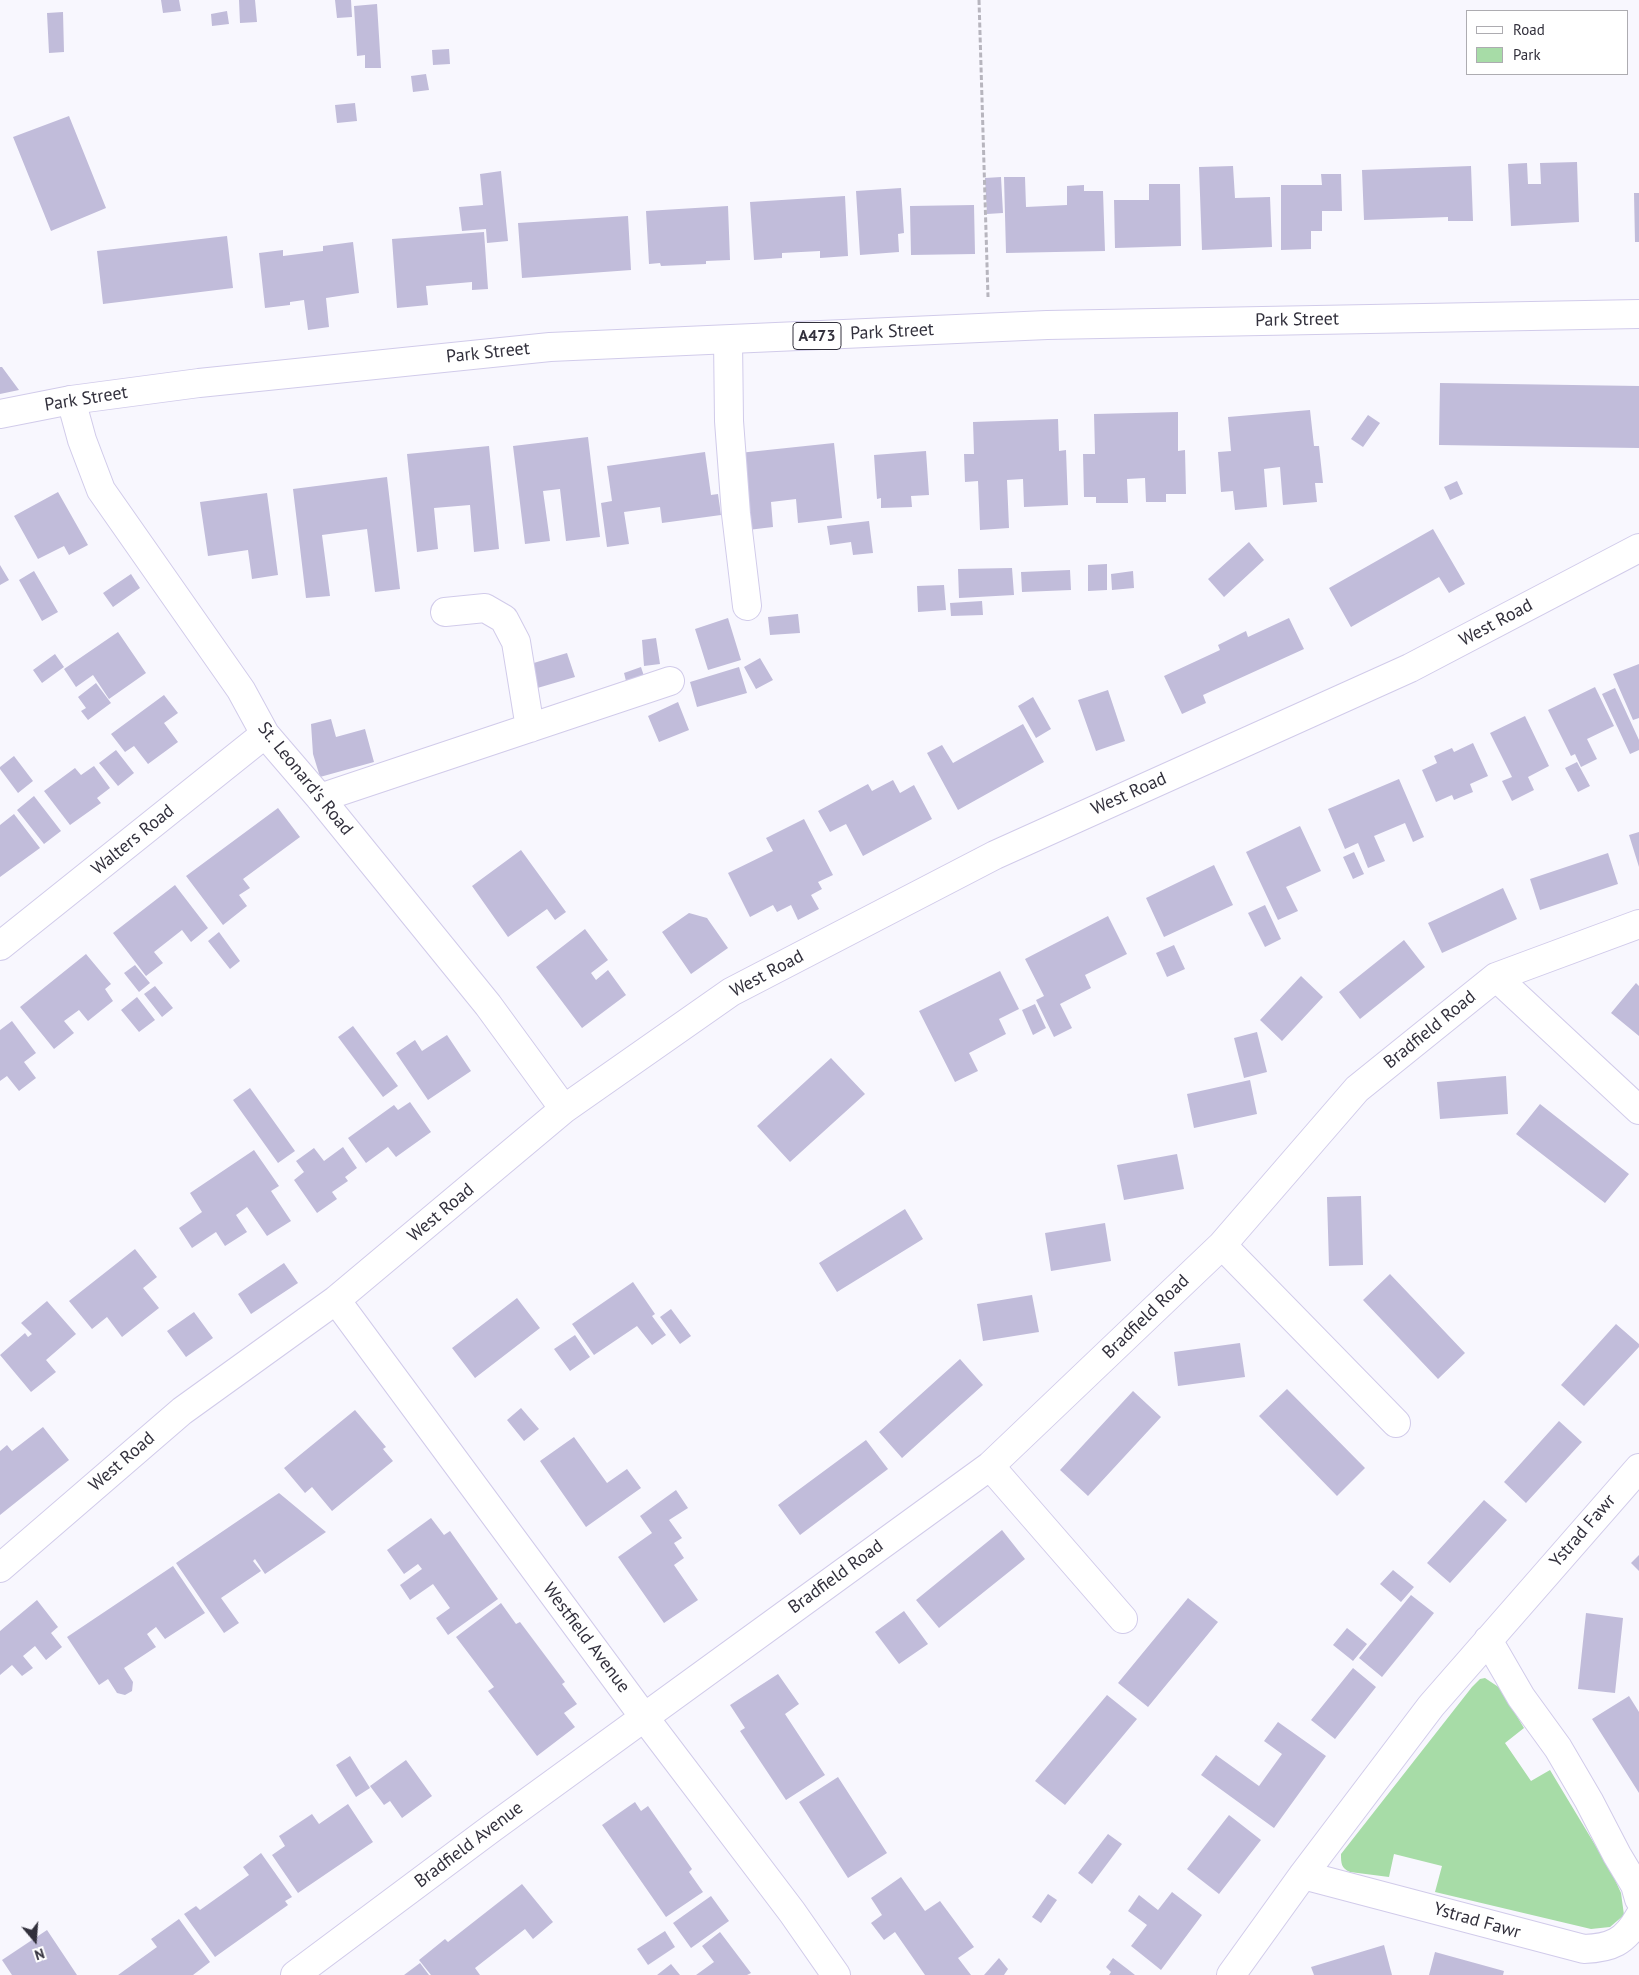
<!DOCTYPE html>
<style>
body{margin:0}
#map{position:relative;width:1639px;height:1975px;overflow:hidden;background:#f8f7fe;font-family:"PT Sans",sans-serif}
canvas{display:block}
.legend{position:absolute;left:1466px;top:10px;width:162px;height:65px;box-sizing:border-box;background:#fff;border:1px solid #adacb1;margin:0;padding:6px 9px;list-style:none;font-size:15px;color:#32303c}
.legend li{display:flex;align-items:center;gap:10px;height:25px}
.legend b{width:25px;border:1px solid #adacb1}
.north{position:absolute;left:10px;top:1915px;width:50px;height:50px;-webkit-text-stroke:4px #fff;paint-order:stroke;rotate:162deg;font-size:14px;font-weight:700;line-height:20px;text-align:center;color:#32303c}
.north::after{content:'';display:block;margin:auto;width:18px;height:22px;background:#32303c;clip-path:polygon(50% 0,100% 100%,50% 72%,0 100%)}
</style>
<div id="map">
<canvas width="1639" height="1975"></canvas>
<ul class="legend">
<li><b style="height:6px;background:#fff"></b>Road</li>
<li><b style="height:14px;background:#a7dca7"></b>Park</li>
</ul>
<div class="north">N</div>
</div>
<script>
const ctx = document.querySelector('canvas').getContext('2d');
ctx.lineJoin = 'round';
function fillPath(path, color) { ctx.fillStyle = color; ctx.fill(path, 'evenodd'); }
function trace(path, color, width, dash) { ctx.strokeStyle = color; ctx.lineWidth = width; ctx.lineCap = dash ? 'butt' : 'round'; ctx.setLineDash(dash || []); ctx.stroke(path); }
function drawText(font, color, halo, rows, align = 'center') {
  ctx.font = font + ' "PT Sans",sans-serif'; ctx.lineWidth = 4; ctx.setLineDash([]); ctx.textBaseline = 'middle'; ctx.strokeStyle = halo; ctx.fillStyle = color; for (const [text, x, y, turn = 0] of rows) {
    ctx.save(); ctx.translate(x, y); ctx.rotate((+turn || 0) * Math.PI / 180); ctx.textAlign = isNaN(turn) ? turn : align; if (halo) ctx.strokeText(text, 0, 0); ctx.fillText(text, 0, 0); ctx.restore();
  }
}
fillPath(new Path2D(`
 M1485,1678L1500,1688L1524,1728L1505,1743L1531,1781L1550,1770L1612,1873L1621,1893L1624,1915L1610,1927L1591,1929L1435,1892L1442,1866L1394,1854L1389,1877L1350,1872C1341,1868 1341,1863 1341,1854L1472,1687L1480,1679Z`), '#a7dca7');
fillPath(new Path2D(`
 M161,0H179L181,11L163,13Z
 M239,0H255L257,22L240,23Z
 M335,0H351L352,17L337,18Z
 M377,4L381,68H365V55L357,56L354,6Z
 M227,11L229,24L212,26L211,14Z
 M63,12L64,52L49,53L47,13Z
 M449,49L450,64L433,65L432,50Z
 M426,74L429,90L413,92L411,76Z
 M355,103L357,121L337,123L335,105Z
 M69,116L106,208L51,231L13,137Z
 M1577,162L1579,222L1511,226L1508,164L1527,163L1528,184H1541L1540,163Z
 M1233,166L1235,198L1270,197L1272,247L1202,250L1199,167Z
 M1471,166L1473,221H1448V217L1364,220L1362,170Z
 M501,171L508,241L487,243L486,229L462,231L459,207L483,205L480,174Z
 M1321,174H1341L1342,211H1322V231H1311V249L1281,250V185H1322Z
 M1001,177L1003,213L987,214L985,178Z
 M1004,177H1025L1026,207L1067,205V186L1084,185V191H1103L1105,251L1006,253Z
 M1149,184H1180L1181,246L1115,248L1114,200H1149Z
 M901,188L904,233L898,234L899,252L860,255L856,191Z
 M1634,193H1639V242H1635Z
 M845,196L848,256L820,258V251L782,253V258L754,260L750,202Z
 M974,205L975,254L911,255L910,206Z
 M728,206L730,260L706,261V264L661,266L660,263L649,264L646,211Z
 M628,216L631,270L522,278L518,223Z
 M484,232L488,289L472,290V282L426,286L428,305L397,308L392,239Z
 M227,236L233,288L103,304L97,251Z
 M353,242L359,293L326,298L329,327L308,330L304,300L290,302V305L265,308L259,253L283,250V256L323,251V246Z
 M0,367H2L19,390L0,394Z
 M1440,383L1639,386V448L1439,445Z
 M1310,410L1314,446H1319L1323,483H1315L1317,502L1283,505L1280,467L1264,469L1267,507L1235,510L1233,491L1221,492L1218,452L1231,451L1228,417Z
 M1178,412V451L1185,450L1186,494H1166V502H1146L1145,478L1127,479L1128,503H1096V497H1084L1083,454H1095L1094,414Z
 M1368,415L1380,423L1363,447L1351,439Z
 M1058,419L1059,451L1066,450L1068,505L1024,507L1023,479L1007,480L1009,528L980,530L978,481L965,482L964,454H974L973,422Z
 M588,437L600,537L566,541L560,489L543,491L550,541L525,544L513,446Z
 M834,443L842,518L798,523L796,499L771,502L773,527L748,530L739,453Z
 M489,446L499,549L474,552L470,505L434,508L438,549L417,552L407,454Z
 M926,451L929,495L911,496L912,507L881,508V498L877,499L874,455Z
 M705,452L711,495L718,494L721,515L662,523L660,507L624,512L629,544L607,547L601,503L612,501L607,466Z
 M387,477L400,589L375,592L367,529L322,535L330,596L306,598L293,489Z
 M1457,481L1463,494L1450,500L1444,487Z
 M58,492L88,545L69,555L64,546L38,559L14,516Z
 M267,493L278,575L252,579L248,550L208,556L200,502Z
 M869,521L873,553L853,555L851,542L830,545L827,526Z
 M1433,529L1465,584L1449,593L1439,577L1351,627L1329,588Z
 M1249,542L1264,560L1224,597L1208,579Z
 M1107,564V590L1088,591V565Z
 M0,565L9,580L0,585Z
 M1012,568L1014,595L959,598L958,569Z
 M1070,570L1071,590L1022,592L1021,572Z
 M34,571L58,612L42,621L19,580Z
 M1133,571L1134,588L1112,590L1111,574Z
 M131,574L140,588L113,607L103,593Z
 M944,585L946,610L918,612L917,586Z
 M982,601L983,615L951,616L950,603Z
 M798,614L800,633L770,635L768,617Z
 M728,618L741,660L708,670L695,629Z
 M1289,618L1304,649L1203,695L1206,703L1182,714L1164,676L1220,650L1218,645L1246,631L1248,637Z
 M118,632L146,673L109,699L93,675L76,687L64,669Z
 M656,638L660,664L644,666L642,640Z
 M567,653L575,677L534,689L527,665Z
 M55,654L64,667L42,683L33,670Z
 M760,658L773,680L756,689L744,667Z
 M1639,664V718L1633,720L1613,674Z
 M641,667L644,676L626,681L624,673Z
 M739,667L747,693L697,707L690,682Z
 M96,683L111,703L88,720L81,711L86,708L78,697Z
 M1595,687L1614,726L1587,739L1597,759L1581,767L1575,754L1571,756L1548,710Z
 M1615,688L1639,740V750L1630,754L1602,694Z
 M1108,690L1125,741L1096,751L1078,700Z
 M164,695L178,713L164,723L178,742L148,764L134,746L125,752L111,734Z
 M1033,697L1051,729L1036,738L1018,706Z
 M678,702L689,730L659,742L648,716Z
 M1525,716L1549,766L1528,777L1534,790L1512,801L1502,781L1512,777L1490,733Z
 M331,719L336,737L365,729L374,762L320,777L313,754L311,724Z
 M1023,724L1044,762L958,810L927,753L942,745L953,763Z
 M1473,743L1488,776L1470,784L1473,792L1454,800L1452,795L1436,802L1422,770L1437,763L1434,756L1452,748L1454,752Z
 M116,750L134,773L118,786L99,763Z
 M14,756L33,781L18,793L0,769V767Z
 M1577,762L1590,786L1578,792L1565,768Z
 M94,766L110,788L97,798L101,803L70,825L44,791L75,768L81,775Z
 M1399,779L1424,837L1413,842L1405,823L1374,836L1385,861L1368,868L1358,843L1345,849L1328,809Z
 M893,780L900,793L914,785L932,819L863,856L846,824L830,832L818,811L868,784L872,791Z
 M34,796L61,831L44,844L17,810Z
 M278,808L300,837L243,879L250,888L239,895L247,906L223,925L186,876Z
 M14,814L40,848L0,877V825Z
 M804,819L833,875L818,882L822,889L811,895L819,909L798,920L791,905L777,912L773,905L750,917L728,873L773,851L766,838Z
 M1300,826L1321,871L1286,887L1298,911L1278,920L1246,852Z
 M1639,832V867L1629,835Z
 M521,850L566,912L555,920L547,909L508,937L472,886Z
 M1354,852L1364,874L1353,879L1343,857Z
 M1608,853L1618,884L1540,910L1530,879Z
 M1214,865L1233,905L1164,937L1146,898Z
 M175,885L208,928L191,942L182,930L154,952L163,963L146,976L113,933Z
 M1503,888L1517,919L1442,953L1428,923Z
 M1265,905L1281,939L1265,947L1248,913Z
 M689,913L707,918L728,948L691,974L662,932Z
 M1108,916L1127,954L1085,975L1091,988L1060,1004L1072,1028L1054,1037L1036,1000L1044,996L1025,959Z
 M585,929L608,960L591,973L596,980L608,970L626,995L582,1028L536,967Z
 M219,932L240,961L230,969L208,941Z
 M1404,940L1425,967L1360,1019L1339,992Z
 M1174,945L1185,969L1167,977L1156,953Z
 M86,954L111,984L105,989L113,1001L88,1021L79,1010L64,1021L74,1033L54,1049L20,1007Z
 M135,965L150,983L139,992L124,973Z
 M1000,971L1019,1009L999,1019L1006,1034L969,1053L978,1071L955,1082L919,1011Z
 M1301,976L1323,997L1282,1041L1260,1020Z
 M1636,983L1639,986V1036L1611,1013Z
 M155,986L173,1008L162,1017L144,994Z
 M137,997L155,1020L139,1032L121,1010Z
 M1035,1004L1046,1028L1033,1035L1022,1010Z
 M12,1021L36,1053L24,1062L36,1078L19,1091L7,1076L0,1081V1030Z
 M353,1026L398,1086L383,1097L338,1037Z
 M1257,1032L1267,1072L1244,1078L1234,1038Z
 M447,1035L471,1071L428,1100L396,1053L415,1040L422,1051Z
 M831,1058L865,1094L790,1162L757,1126Z
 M1506,1076L1508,1114L1440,1119L1437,1082Z
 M1250,1080L1257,1114L1194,1128L1187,1094Z
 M250,1088L295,1151L278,1163L233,1100Z
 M410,1102L431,1132L396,1157L388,1147L366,1163L348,1138L394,1105L398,1110Z
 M1540,1104L1629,1174L1605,1203L1516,1134Z
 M343,1147L357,1168L345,1177L348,1181L332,1192L337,1199L317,1213L294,1180L304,1172L296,1161L314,1148L324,1161Z
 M254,1150L279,1186L271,1191L291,1221L267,1236L247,1207L236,1215L247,1232L225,1246L216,1232L192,1248L179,1228L202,1212L190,1193Z
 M1177,1154L1184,1189L1124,1200L1117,1165Z
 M1361,1196L1363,1265L1329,1266L1327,1197Z
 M905,1209L923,1239L837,1292L819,1263Z
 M1105,1223L1111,1261L1051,1271L1045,1233Z
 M135,1249L157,1277L143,1288L159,1308L122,1337L107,1317L92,1329L69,1301Z
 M284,1263L298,1283L251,1314L238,1294Z
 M1390,1274L1465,1353L1438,1379L1363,1300Z
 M633,1282L655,1314L652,1316L666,1335L652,1345L637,1326L594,1355L572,1324Z
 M1032,1295L1039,1332L983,1341L977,1304Z
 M517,1298L540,1328L475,1378L452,1348Z
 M47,1301L76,1334L46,1360L56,1372L31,1392L0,1355L25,1333L28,1337L32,1334L21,1323Z
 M671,1309L691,1336L680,1344L660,1317Z
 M194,1312L213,1338L186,1357L167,1331Z
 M1616,1324L1639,1344V1347L1584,1406L1561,1385Z
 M575,1335L590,1357L570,1371L554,1349Z
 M1240,1343L1245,1377L1178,1386L1174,1352Z
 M960,1359L983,1385L902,1458L879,1432Z
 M1287,1389L1365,1468L1337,1496L1259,1416Z
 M1133,1391L1161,1417L1088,1496L1060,1470Z
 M521,1408L539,1429L524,1441L507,1420Z
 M355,1410L386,1447L383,1449L393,1461L332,1511L312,1487L305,1493L284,1468Z
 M1559,1421L1582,1442L1526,1503L1504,1482Z
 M43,1427L69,1460L0,1515V1451L7,1445L12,1451Z
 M574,1437L607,1483L627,1469L641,1488L586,1527L540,1461Z
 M866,1440L888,1469L800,1535L778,1505Z
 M676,1490L688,1508L669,1520L682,1538L674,1543L684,1558L674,1565L698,1600L664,1623L618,1557L652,1533L640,1516Z
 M279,1493L326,1532L265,1574L255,1559L253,1561L261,1571L221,1598L239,1623L224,1633L176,1563Z
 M1484,1500L1507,1520L1450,1583L1427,1563Z
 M431,1518L444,1535L450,1531L498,1599L448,1635L436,1618L450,1608L433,1584L410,1600L400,1585L422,1569L418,1564L404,1574L387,1550Z
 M1002,1530L1025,1559L939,1628L916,1600Z
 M1639,1555V1571L1631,1563Z
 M173,1566L205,1613L165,1639L156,1627L147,1634L156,1647L124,1668L133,1682L132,1691L125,1695L117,1693L108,1679L99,1685L67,1637Z
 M1393,1570L1414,1587L1401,1602L1380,1584Z
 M1411,1595L1434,1613L1382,1677L1359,1658Z
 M1188,1598L1218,1622L1148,1707L1118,1683Z
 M37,1600L58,1627L51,1633L62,1647L46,1660L35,1646L23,1656L33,1668L22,1676L12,1665L0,1675V1631Z
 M501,1603L516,1624L520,1622L565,1682L562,1684L577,1704L564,1713L575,1727L537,1756L488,1691L494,1687L456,1637Z
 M904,1611L928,1644L899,1664L875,1632Z
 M1586,1613L1623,1618L1615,1693L1578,1689Z
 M1347,1628L1367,1644L1353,1661L1333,1645Z
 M1353,1668L1376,1687L1335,1739L1311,1720Z
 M778,1674L799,1704L785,1714L825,1775L786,1800L740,1731L745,1728L730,1705Z
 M1107,1695L1137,1719L1065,1805L1035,1781Z
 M1629,1696L1639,1712V1793L1592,1719Z
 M1278,1722L1326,1756L1274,1828L1201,1775L1216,1755L1259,1786L1282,1754L1264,1741Z
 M350,1756L370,1788L356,1797L336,1765Z
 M406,1760L432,1796L402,1818L390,1801L384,1805L370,1786Z
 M838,1777L887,1853L848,1878L799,1802Z
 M635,1802L641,1811L648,1806L692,1869L689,1872L703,1892L666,1917L602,1825Z
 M348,1804L373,1842L298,1893L272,1855L285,1846L279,1836L312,1814L319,1824Z
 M1229,1815L1261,1840L1219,1894L1187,1869Z
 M1108,1834L1122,1844L1092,1884L1078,1873Z
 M261,1853L292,1897L285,1901L288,1905L215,1957L184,1914L196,1906L200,1910L249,1875L243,1867Z
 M901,1877L925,1911L940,1901L974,1947L958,1958L971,1975H925L895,1932L884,1940L871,1923L882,1915L871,1898Z
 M522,1884L553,1922L533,1939L525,1929L475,1968L480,1975H431L419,1960L445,1939L448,1942Z
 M1172,1892L1202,1915L1161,1970L1131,1946L1147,1925L1128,1911L1139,1895L1158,1910Z
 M1048,1894L1057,1900L1041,1923L1032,1917Z
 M711,1896L729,1921L691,1948L673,1923Z
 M179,1919L210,1962L193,1975H118L157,1947L151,1939Z
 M47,1930L77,1975H12L2,1960Z
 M665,1931L675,1947L648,1965L637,1949Z
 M720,1932L751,1973L747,1975H696L714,1962L702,1946Z
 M1384,1945L1392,1975H1314L1311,1967Z
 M1435,1952L1504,1971L1503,1975H1429Z
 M999,1958L1008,1969L1004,1975H984Z
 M1113,1958L1130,1971L1135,1975H1109L1111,1972L1106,1967Z
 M420,1963L429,1975H404Z
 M671,1964L680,1975H657Z`), '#c1bcda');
const minor = new Path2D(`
 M728,340L729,421L736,514L747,606
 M71,400L82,440L101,490L241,690L265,734L320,798L488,1005L564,1109
 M445,612L485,608L504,619L516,642L530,728
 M320,798L670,681
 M0,946L265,734
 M1496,977L1639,1110
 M1222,1245L1396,1423
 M336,1300L644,1717L792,1912L836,1975
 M990,1466L1123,1619
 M0,1568L182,1411L336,1300L564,1109L731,992L995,855L1410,668L1639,548
 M1488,1640L1521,1697L1558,1748L1589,1801L1617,1855L1635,1885L1639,1899
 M1303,1875L1584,1949C1611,1948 1625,1942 1639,1917
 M295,1975L492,1828L990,1466L1222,1245L1357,1089L1496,977L1639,924
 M1231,1975L1303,1875L1431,1706L1639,1468`);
const major = new Path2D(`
 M0,414L71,400L199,383L550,347L1047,325L1639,314`);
trace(minor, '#d1cbea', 30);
trace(major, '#d1cbea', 30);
trace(new Path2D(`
 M979,0L988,297`), '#b7b5be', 3, [5, 2.5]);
trace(minor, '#fff', 28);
trace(major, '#fff', 28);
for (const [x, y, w] of [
 [817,336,48]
]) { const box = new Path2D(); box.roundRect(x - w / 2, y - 13.5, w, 27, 4); ctx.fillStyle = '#fff'; ctx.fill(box); trace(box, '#32303c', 1); }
drawText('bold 16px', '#32303c', null, [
 ["A473",817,336]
]);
drawText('18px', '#32303c', '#fff', [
 ["Park Street",1297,320,-1],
 ["Park Street",892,332,-3],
 ["Park Street",488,353,-6],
 ["Park Street",86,399,-9],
 ["West Road",1496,623,-28],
 ["St. Leonard's Road",305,779,51],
 ["West Road",1129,794,-24],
 ["Walters Road",133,840,-39],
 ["West Road",767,974,-28],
 ["Bradfield Road",1430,1030,-39],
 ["West Road",441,1213,-40],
 ["Bradfield Road",1146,1317,-44],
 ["West Road",122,1462,-41],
 ["Ystrad Fawr",1583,1531,-49],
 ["Bradfield Road",836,1577,-36],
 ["Westfield Avenue",586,1638,53],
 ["Bradfield Avenue",469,1845,-37],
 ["Ystrad Fawr",1477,1921,16]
]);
</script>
